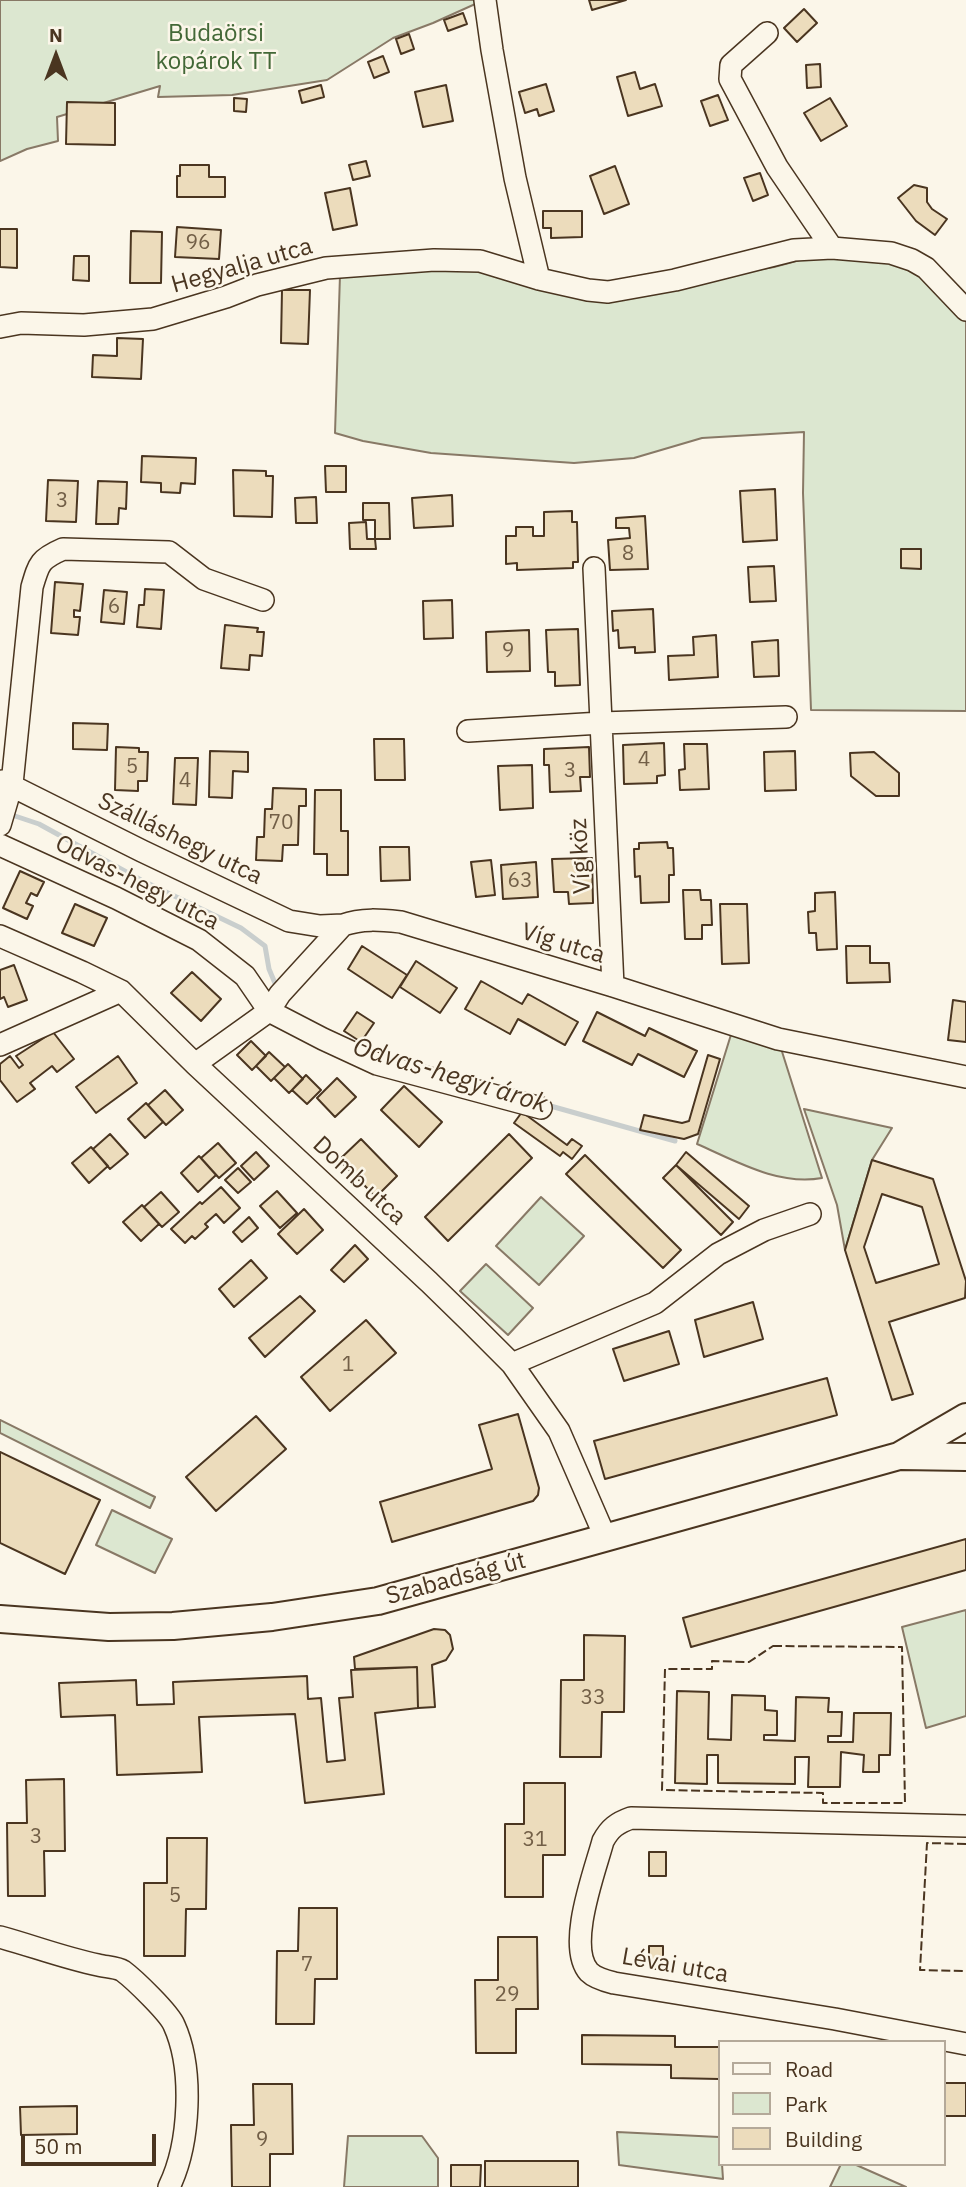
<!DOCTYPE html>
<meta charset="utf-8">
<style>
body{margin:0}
#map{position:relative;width:966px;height:2187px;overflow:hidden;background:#fbf6e9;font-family:"IBM Plex Sans",sans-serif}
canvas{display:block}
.legend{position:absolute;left:718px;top:2040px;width:228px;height:126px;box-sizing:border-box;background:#fbf6e9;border:2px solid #b4a999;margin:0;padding:9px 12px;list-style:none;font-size:21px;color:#4a3520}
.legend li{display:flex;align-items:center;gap:14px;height:35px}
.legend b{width:35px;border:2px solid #b4a999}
.north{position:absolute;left:21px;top:21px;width:70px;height:70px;-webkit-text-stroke:5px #fbf6e9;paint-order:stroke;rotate:0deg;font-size:19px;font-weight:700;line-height:28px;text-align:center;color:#4a3520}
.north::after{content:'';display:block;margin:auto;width:24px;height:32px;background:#4a3520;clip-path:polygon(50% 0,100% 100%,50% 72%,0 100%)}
.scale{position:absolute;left:21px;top:2134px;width:135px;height:32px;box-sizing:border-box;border:4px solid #4a3520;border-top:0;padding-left:9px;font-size:21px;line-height:24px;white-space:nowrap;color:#4a3520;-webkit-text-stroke:5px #fbf6e9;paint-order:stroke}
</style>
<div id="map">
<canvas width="966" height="2187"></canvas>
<ul class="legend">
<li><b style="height:9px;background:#fbf6e9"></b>Road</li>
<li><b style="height:19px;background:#dce7d0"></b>Park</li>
<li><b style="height:19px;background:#ecdcbc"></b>Building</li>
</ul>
<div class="north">N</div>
<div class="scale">50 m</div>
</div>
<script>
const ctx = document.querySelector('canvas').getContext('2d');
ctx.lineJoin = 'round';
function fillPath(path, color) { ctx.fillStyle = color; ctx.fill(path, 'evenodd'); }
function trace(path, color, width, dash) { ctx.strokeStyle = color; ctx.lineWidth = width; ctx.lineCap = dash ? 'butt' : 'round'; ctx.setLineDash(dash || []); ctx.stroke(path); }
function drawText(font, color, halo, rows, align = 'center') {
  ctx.font = font + ' "IBM Plex Sans",sans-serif'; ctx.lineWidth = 5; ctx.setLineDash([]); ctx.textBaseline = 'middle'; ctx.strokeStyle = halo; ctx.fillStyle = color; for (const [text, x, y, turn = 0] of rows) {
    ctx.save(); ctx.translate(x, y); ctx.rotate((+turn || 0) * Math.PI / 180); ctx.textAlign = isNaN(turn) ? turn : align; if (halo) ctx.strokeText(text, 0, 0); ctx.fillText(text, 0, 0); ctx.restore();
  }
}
const green = new Path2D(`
 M0,0H484L433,23L393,38L327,80L232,95L158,97L160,86L57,117L58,141L27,149L0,161Z
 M815,256L893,259L930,283L966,319V711L811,710L803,493L804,432L702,438L634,458L574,463L431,453L363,441L335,433L340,275L472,268L543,288L710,278L774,267Z
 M734,1025L778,1039L822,1178C778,1186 736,1161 697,1144Z
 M804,1109L892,1128L872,1160L845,1250L837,1205Z
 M541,1197L584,1236L539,1285L496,1246Z
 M486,1264L533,1308L508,1335L460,1291Z
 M0,1420L155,1497L150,1508L0,1433Z
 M112,1510L172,1539L155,1573L96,1545Z
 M966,1610V1716L926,1728L902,1627Z
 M617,2132L719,2137V2164H722L723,2179L619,2165Z
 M348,2136H422L438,2158V2187H344Z
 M841,2164H854L906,2187H830Z`);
fillPath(green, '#dce7d0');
trace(green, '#887966', 2);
trace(new Path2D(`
 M15,816L39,824L141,880L241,928L265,946L269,969L277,988
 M547,1105L675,1141`), '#c9cecd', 5);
const building = new Path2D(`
 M589,0H626L592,10Z
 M804,9L817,23L797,42L784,28Z
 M463,13L467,24L448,31L444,20Z
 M409,34L414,49L401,54L396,39Z
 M383,56L389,72L374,78L368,62Z
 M820,64L821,87L807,88L806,65Z
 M635,72L640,89L655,84L662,106L628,116L617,77Z
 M546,84L554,111L539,116L537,109L525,113L519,92Z
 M321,85L324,97L302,103L299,91Z
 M446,85L453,121L423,127L415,92Z
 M718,95L728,120L710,126L701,101Z
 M234,98L247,99L246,112L234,111Z
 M830,98L847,126L821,141L804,113Z
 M67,102L115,103V145L66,144Z
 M366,161L370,176L353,180L349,165Z
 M180,165H209V177H225V197H177V176H180Z
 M615,166L629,204L604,214L590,176Z
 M760,173L768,195L753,201L744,178Z
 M914,185L927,188V202L932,209L947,219L935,235L916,221L898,198Z
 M350,188L357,225L333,230L325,193Z
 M543,211H582V237L551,238V228H543Z
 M177,227L221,230L219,259L175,257Z
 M0,229H17V268L0,267Z
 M131,231L162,232L161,283H130Z
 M74,256H89V281L73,280Z
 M282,290H310L308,344L281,343Z
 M117,338L143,339L141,379L92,377L93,355L117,356Z
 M142,456L196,458L195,484L181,483L180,493L161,492V483L141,482Z
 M325,466H346V492H326Z
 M233,470L266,471V476H273L272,517L234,516Z
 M48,480L78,481L76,522L46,521Z
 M98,481L127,482L126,509L119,508L118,524H96Z
 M775,489L777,540L743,542L740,491Z
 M452,495L453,526L414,528L412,498Z
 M316,497L317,523H296L295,498Z
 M363,503H389L390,539H375V520H363Z
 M572,511V522H577L578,562H573V568L517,570V563L506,564V536H516V527H533V536H544V512Z
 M645,516L648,569L610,570L608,540L630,538L629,528H616V518Z
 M366,522L367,539H375L376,549H350L349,523Z
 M901,549H921V569L901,568Z
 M774,566L776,601L750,602L748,567Z
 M55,582L83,584L80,611L74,610V617H80L78,635L51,633Z
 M145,589L164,590L161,629L137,627L139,605H144Z
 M104,590L127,592L124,624L101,622Z
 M452,600L453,638L424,639L423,601Z
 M653,609L655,652L635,653V647L619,648L618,630L613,631L612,611Z
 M225,625L258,628L257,632H264L262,656L250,655L249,670L221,668Z
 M578,629L580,685L555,686V672H548L546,630Z
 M529,630L530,671L487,672L486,632Z
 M716,635L718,677L669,680L668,656L694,655L693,637Z
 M778,640L779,676L754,677L752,642Z
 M73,723L108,724L107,750L73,749Z
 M374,739H404L405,780H375Z
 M664,743L665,775L657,776V783L624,784L623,745Z
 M684,744H707L709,789L680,790L679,770L685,769Z
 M116,747L139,748V752H148L147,781H138V791L115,790Z
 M589,747L590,777H580L581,791L550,792L549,765H544V749Z
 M210,751L248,752V772L233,771L232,798L209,797Z
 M795,751L796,790L765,791L764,752Z
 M874,752L899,773V796H876L851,776L850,753Z
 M175,758H198L196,805L173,804Z
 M532,765L533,808L500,810L498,766Z
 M273,788L306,789V806H299L298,845H283L282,861L256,860L257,837H264L265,809H272Z
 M315,790H341V831H348V875H327V854H314Z
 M667,842L668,848H673L674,875H669V902L641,903L640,876L635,877L634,849H639V843Z
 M380,847H409L410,880L381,881Z
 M592,858L593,903L569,904L568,892H554L552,859Z
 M491,860L495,895L476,897L471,862Z
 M536,862L538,897L503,899L501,865Z
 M20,871L44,882L37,896L31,893L26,903L33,906L27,919L3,908Z
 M683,890H700L701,900H711L712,925H702V939H685Z
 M835,892L837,949L817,950L816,933H809L808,912L815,911V893Z
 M75,904L107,918L94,946L62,933Z
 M720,904H747L749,963L722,964Z
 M362,946L407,975L392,998L348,969Z
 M846,946H870V963H889L890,982L847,983Z
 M416,961L457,988L440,1013L400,987Z
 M14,965L27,1000L8,1007L4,997L0,999V970Z
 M192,972L221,999L201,1021L171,993Z
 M481,981L522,1004L528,994L578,1022L565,1045L518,1019L510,1034L465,1009Z
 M953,1000L966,1002V1042L948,1040Z
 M357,1012L374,1023L361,1042L344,1031Z
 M597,1012L645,1036L649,1028L697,1051L684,1077L638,1054L632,1065L583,1041Z
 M53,1032L74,1059L57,1072L52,1066L30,1083L35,1089L17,1102L0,1080V1064L10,1056L19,1068L23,1065L16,1056Z
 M251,1041L266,1056L252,1070L237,1055Z
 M269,1052L285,1067L271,1081L256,1066Z
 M708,1055L720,1059L698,1134L684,1139L640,1130L644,1115L682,1123L689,1121Z
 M118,1056L137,1083L96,1113L76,1087Z
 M288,1064L303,1079L289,1093L274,1078Z
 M306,1075L321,1090L307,1104L292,1090Z
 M337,1078L356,1097L335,1117L317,1098Z
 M404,1086L442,1122L419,1147L381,1110Z
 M165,1090L183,1110L166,1125L148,1105Z
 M146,1103L163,1122L145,1138L128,1119Z
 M522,1112L567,1145L572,1139L582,1146L572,1159L563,1152L560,1156L514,1123Z
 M110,1134L128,1154L110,1169L93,1149Z
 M509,1134L532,1158L448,1241L425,1217Z
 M361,1139L397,1176L376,1197L339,1160Z
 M218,1143L236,1163L219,1178L201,1158Z
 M91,1147L108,1166L89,1183L72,1163Z
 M256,1152L269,1166L254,1180L241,1166Z
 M686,1152L749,1206L739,1219L676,1165Z
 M585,1155L681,1250L663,1268L566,1174Z
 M199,1156L216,1175L198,1192L181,1173Z
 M872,1160L933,1179L966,1281L965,1298L889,1322L913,1394L892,1400L845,1250ZM882,1194L922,1207L939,1264L876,1283L864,1247Z
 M676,1165L733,1222L721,1235L663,1178Z
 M238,1168L251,1182L238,1193L225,1180Z
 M221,1187L240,1208L224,1223L216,1214L205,1224L208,1227L195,1239L192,1236L185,1243L171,1229L200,1202L202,1204Z
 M277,1191L297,1213L280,1228L260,1206Z
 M161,1192L179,1212L162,1227L144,1207Z
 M142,1205L159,1224L141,1241L123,1222Z
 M304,1209L323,1230L297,1254L278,1234Z
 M249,1217L258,1228L242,1242L233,1232Z
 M355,1245L368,1259L344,1282L331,1270Z
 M251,1260L267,1278L234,1307L219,1289Z
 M300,1296L315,1311L265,1357L249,1338Z
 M753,1302L763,1339L704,1357L695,1320Z
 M366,1320L396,1353L330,1411L301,1377Z
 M669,1331L679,1364L624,1381L613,1349Z
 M827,1378L837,1415L605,1479L594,1441Z
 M518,1414L539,1488L538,1495L533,1501L392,1542L380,1502L492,1469L479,1425Z
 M256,1416L286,1449L216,1511L186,1477Z
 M0,1452L100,1500L65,1574L0,1543Z
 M966,1539V1570L691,1647L683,1618Z
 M434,1629L445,1630L450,1635L453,1649L446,1660L432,1665L435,1707L418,1708L417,1667L355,1669L354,1657Z
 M584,1635L625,1636L624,1712H602L601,1757H560L561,1680H584Z
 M417,1667L418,1708L375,1713L384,1794L305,1803L295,1714L199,1717L202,1772L117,1775L115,1715L61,1717L59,1683L136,1680L137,1705L174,1704L173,1682L307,1676L308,1699L321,1698L327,1762L345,1760L339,1698L353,1697L351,1670Z
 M677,1691L709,1692L708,1739L731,1740L732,1695L765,1696V1710L777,1711V1735H764V1740L795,1741L796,1697L829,1698L828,1712H842L841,1736H828V1742H853L854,1713H891L890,1755H879V1772H863L864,1755L841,1752L840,1787H808L809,1757H795V1784L718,1783V1755H707V1784L675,1783Z
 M64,1779L65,1851H44L45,1896H8L7,1823H27L26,1780Z
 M524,1783H565V1855H543V1897H505V1824H524Z
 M167,1838H207L206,1909H186L185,1956H144V1883H167Z
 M649,1852H666V1876H649Z
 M299,1908H337V1979H315L314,2024H276L277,1951H298Z
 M498,1937H537L538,2009H516V2053H476L475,1980H498Z
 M649,1946H663V1969H649Z
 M582,2035L675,2036V2047H719V2079L671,2078V2065L582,2064Z
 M943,2083H966V2116H943Z
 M253,2084H292L293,2154H270V2187H232L231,2125H254Z
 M77,2106V2134L21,2135L20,2107Z
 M485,2161H578V2187H485Z
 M451,2165H481L480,2187H451Z`);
fillPath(building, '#ecdcbc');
trace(building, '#4a3520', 2);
const minor = new Path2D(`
 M485,0L492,50L515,178L539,279
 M767,33L731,65L730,79L777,167L832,248
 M0,327L21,323L84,325L153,319L226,297L257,285L326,268L434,260L480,261L539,279L588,290L608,292L675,280L794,250L832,248L891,253L912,260L926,268L966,310
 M594,568L613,986
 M468,731L601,723L786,717
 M2,781L142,851L289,921L320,926L343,925
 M0,825L12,784L32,587C39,563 40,559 63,549L169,552L204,579L263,600
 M0,845L116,898L199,940L245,976L269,1011L323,1039L377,1064L541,1108
 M0,936L82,972L121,991L195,1064L429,1282L470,1322L512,1364L559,1431L606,1539
 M0,1045L121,991
 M195,1064L269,1011L280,994L343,925C362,918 381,920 401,922L613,986L778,1039L966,1077
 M512,1364L655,1303L718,1254L764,1230L810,1214
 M966,1826L631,1818C617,1823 610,1828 603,1841C595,1871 566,1946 589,1972C595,1978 606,1981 614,1983L835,2019L966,2044
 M0,1937C33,1946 64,1958 98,1965C105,1967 117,1967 123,1971C135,1980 169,2013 174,2025C194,2069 190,2144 169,2187`);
const major = new Path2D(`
 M901,1456L966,1457
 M0,1619L109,1627L173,1626L272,1617L378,1601L899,1456L966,1417`);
trace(minor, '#4a3520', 24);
trace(major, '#4a3520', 30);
trace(minor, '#fbf6e9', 21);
trace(major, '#fbf6e9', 26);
trace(new Path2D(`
 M773,1646L902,1647L905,1803H823V1793L662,1790L665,1669H712V1661L749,1662Z
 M966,1844L927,1843L920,1970L966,1971`), '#4a3520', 2, [9, 3.5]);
drawText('21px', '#725f47', null, [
 ["96",198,243],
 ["3",62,501],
 ["8",628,554],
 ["6",114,607],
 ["9",508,651],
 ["4",644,760],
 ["5",132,767],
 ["3",570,771],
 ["4",185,781],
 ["70",281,823],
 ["63",520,881],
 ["1",348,1365],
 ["33",593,1698],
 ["3",36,1837],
 ["31",535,1840],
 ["5",175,1896],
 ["7",307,1965],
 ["29",507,1995],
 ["9",262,2140]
]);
drawText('24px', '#436837', '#fbf6e9', [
 ["Budaörsi",216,34],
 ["kopárok TT",216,62]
]);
drawText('24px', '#4a3520', '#fbf6e9', [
 ["Hegyalja utca",242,266,-16],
 ["Szálláshegy utca",180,839,26],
 ["Víg köz",581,856,-93],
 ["Odvas-hegy utca",137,883,27],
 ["Víg utca",563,944,17],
 ["Domb utca",359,1181,43],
 ["Szabadság út",456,1579,-15],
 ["Lévai utca",675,1966,10]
]);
drawText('italic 26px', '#4a3520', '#fbf6e9', [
 ["Odvas-hegyi árok",450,1076,17]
]);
</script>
